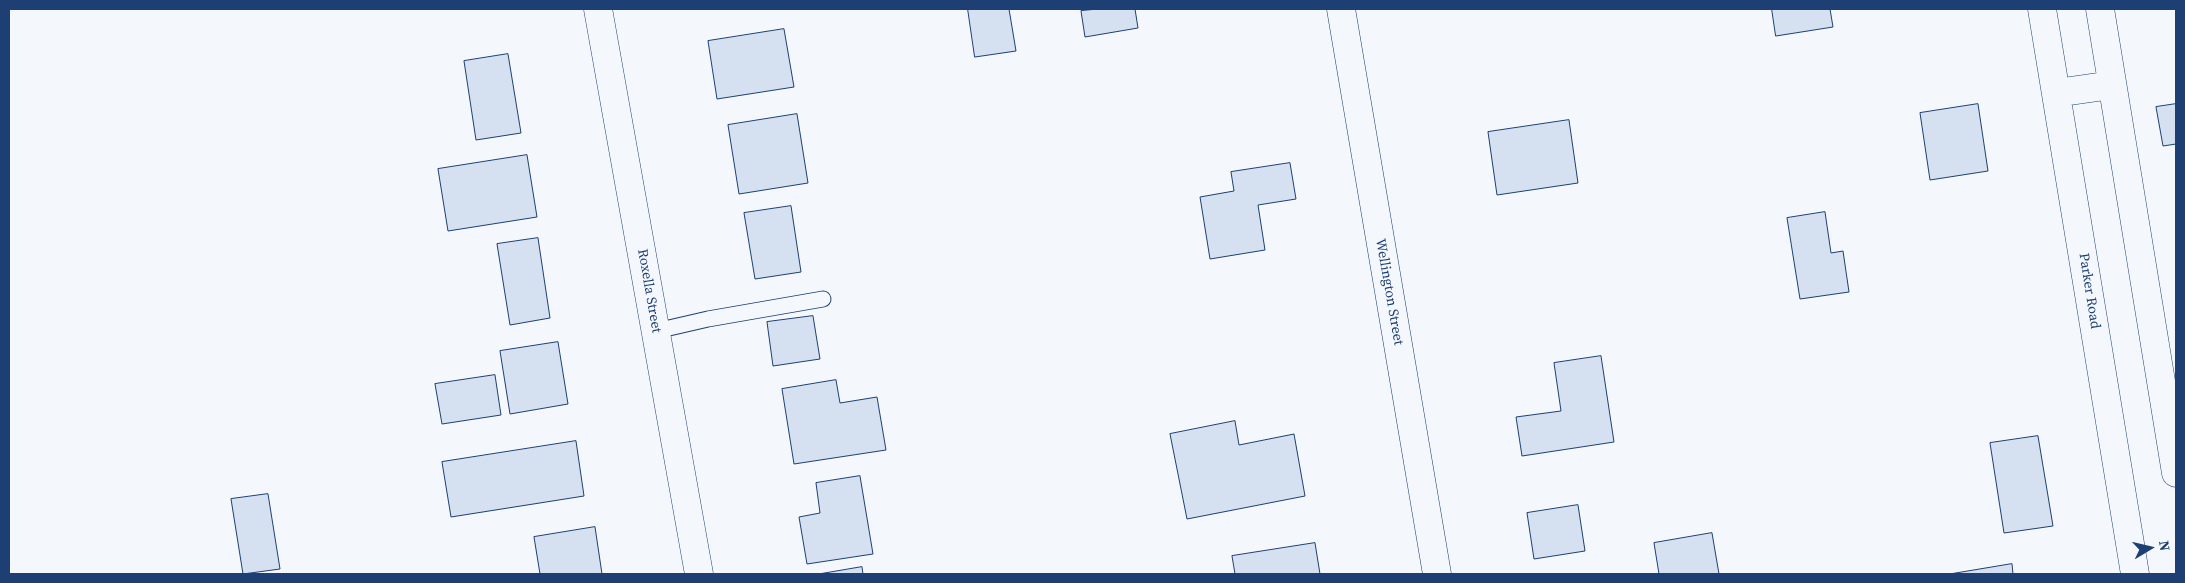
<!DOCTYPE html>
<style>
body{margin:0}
#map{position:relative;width:2185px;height:583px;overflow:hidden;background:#f4f7fb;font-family:"Source Serif 4",serif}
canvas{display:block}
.frame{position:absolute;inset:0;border:10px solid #1d3f73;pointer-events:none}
.north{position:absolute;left:2125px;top:523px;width:50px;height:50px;-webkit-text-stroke:4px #f4f7fb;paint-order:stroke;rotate:81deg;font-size:14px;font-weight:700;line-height:20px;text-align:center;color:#1d3f73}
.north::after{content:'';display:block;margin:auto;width:18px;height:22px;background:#1d3f73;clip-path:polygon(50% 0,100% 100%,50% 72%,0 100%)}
</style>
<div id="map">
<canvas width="2185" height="583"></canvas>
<div class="frame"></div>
<div class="north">N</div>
</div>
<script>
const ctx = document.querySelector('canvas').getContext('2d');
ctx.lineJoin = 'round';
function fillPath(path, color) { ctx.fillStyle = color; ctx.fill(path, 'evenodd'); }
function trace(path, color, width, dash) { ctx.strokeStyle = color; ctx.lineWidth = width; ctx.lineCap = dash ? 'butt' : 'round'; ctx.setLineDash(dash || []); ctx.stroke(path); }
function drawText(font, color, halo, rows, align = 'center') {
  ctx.font = font + ' "Source Serif 4",serif'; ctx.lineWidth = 4; ctx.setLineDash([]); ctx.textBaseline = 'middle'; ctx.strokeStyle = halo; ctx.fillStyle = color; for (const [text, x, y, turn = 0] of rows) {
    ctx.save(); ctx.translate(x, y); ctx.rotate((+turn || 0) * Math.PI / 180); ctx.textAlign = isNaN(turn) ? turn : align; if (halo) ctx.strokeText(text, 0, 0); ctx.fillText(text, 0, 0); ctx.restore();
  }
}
const building = new Path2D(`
 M968,9H1009L1016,51L975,57Z
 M1098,9H1135L1138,28L1085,37L1081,11Z
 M1772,9H1830L1833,27L1776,36Z
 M784,29L794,87L717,99L708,41Z
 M508,54L521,133L476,140L464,61Z
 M1978,104L1988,171L1930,180L1920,113Z
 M2176,104V144L2163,146L2156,107Z
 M797,114L808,183L739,194L728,125Z
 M1569,120L1578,183L1497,195L1488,132Z
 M527,155L537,217L448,231L438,169Z
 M1290,163L1296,199L1258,205L1265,250L1210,259L1200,197L1234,191L1231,172Z
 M791,206L801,272L755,279L744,213Z
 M1825,212L1831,253L1843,251L1849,292L1800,299L1787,218Z
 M538,238L550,318L510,325L497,244Z
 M813,316L820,359L773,366L767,322Z
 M558,342L568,404L510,414L500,351Z
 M1601,356L1614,442L1522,456L1516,417L1561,411L1554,363Z
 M495,375L501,415L442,424L435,384Z
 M836,380L840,403L877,397L886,450L794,464L782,389Z
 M1235,421L1239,445L1294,434L1305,496L1187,519L1170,434Z
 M2038,436L2053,526L2004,533L1990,443Z
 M576,441L584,496L451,517L442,462Z
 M860,476L873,554L807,564L799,517L820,513L816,483Z
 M268,494L280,569L243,574L231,499Z
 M1578,505L1585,551L1534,559L1527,513Z
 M595,527L602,574H540L534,537Z
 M1712,533L1719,574H1659L1654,543Z
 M1315,543L1320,574H1235L1232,556Z
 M2012,564L2013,574H1950Z
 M862,567L863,574H819Z`);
fillPath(building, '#d5e0f0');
trace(building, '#1d3f73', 1);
const service = new Path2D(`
 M656,331L708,319L823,299`);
const minor = new Path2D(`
 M598,9L699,574
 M1341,9L1437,574`);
const secondary = new Path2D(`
 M2042,9L2135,574
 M2100,9L2176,473
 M2056,93L2112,85`);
trace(service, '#1d3f73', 17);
trace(minor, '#1d3f73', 29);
trace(secondary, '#1d3f73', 29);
trace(service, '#f4f7fb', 15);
trace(minor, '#f4f7fb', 28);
trace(secondary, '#f4f7fb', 28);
drawText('14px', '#1d3f73', '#f4f7fb', [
 ["Roxella Street",649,291,80],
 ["Parker Road",2089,291,81],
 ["Wellington Street",1389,292,80]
]);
</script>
